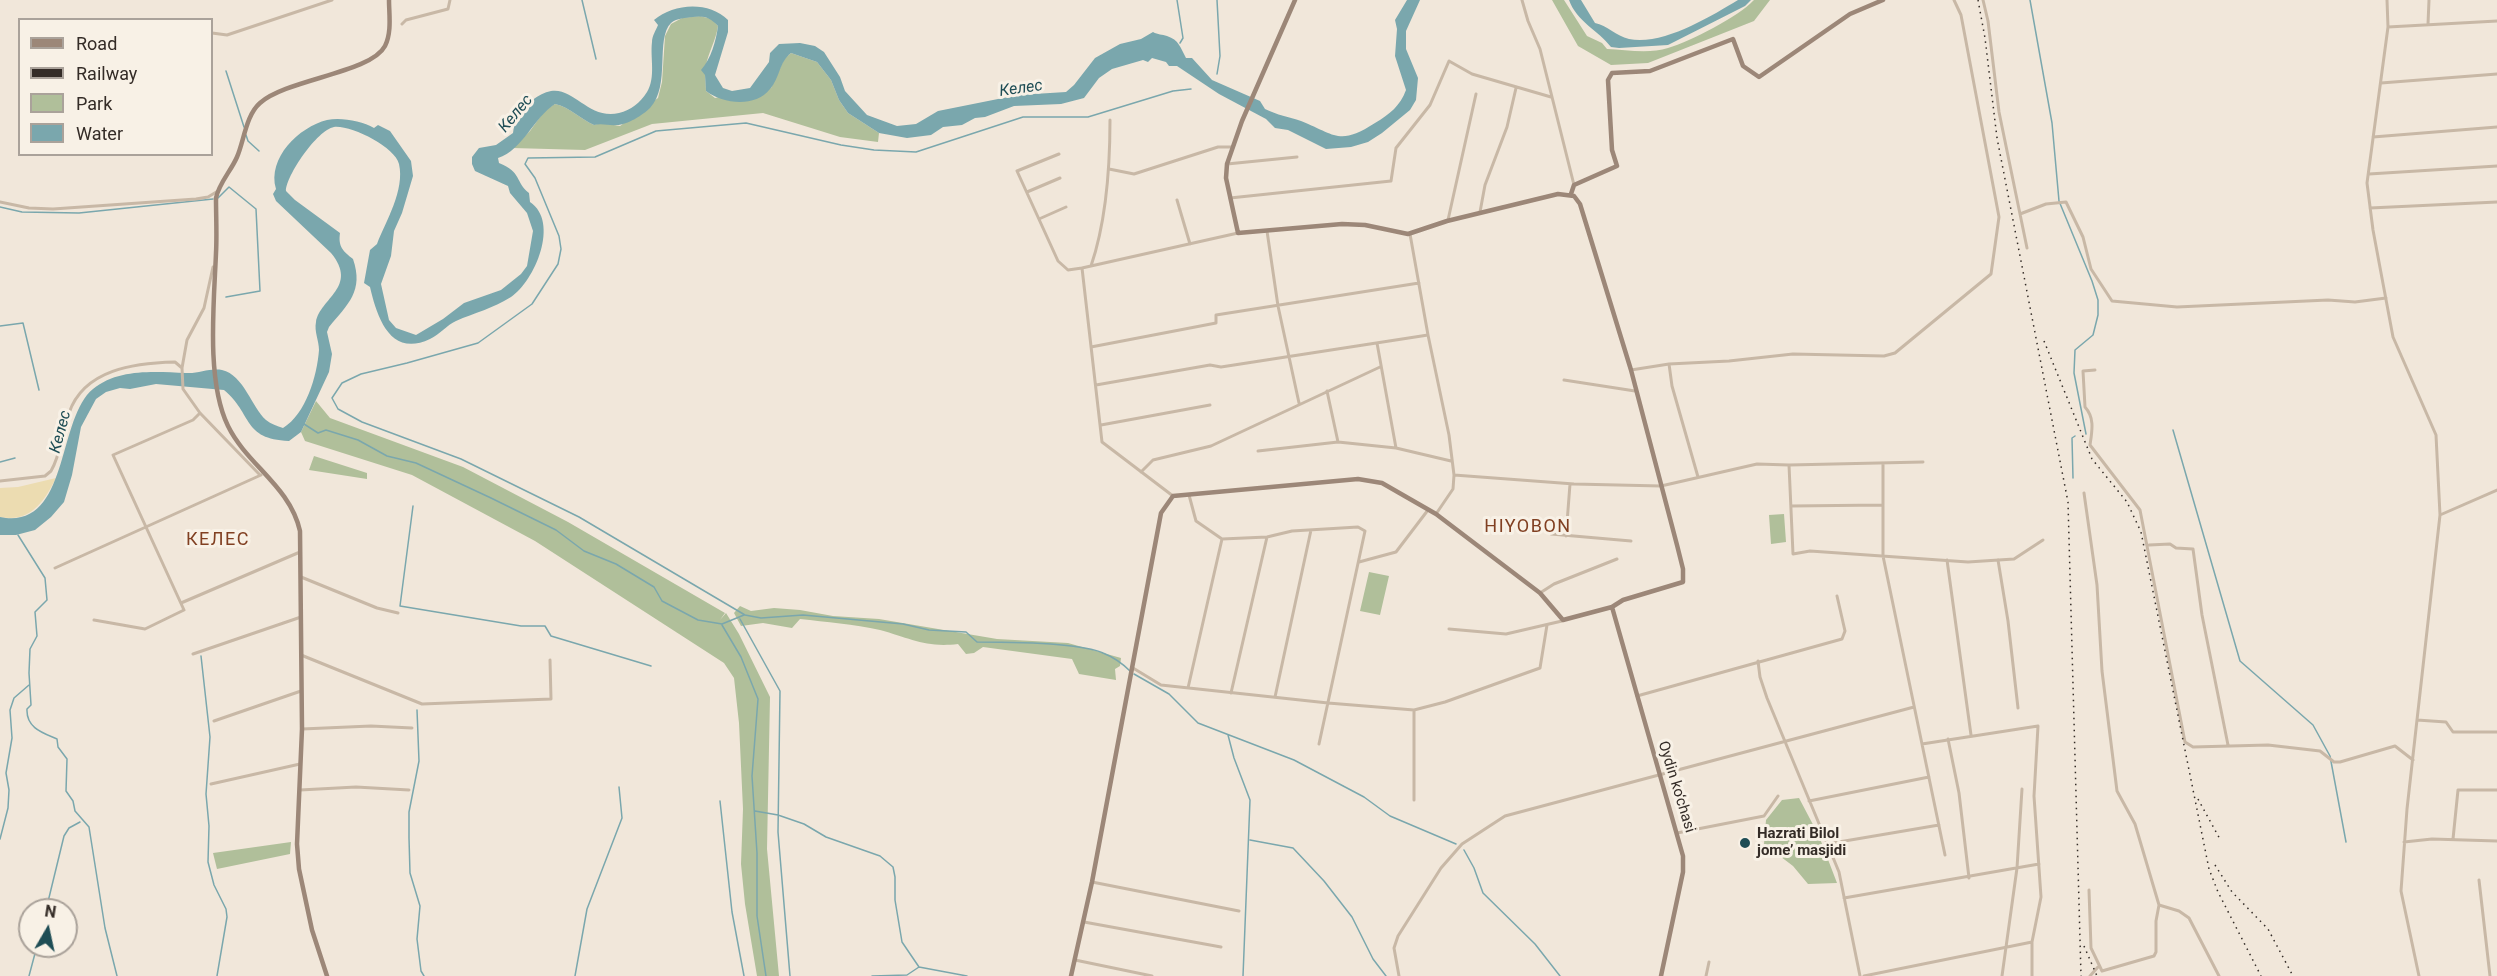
<!DOCTYPE html>
<meta charset="utf-8">
<style>
body{margin:0}
#map{position:relative;width:2497px;height:976px;overflow:hidden;background:#f1e7da;font-family:Roboto,sans-serif}
canvas{display:block}
.legend{position:absolute;left:18px;top:18px;width:195px;height:138px;box-sizing:border-box;background:#f8f1e6;border:2px solid #aaa29a;margin:0;padding:8px 10px;list-style:none;font-size:18px;color:#342c27}
.legend li{display:flex;align-items:center;gap:12px;height:30px}
.legend b{width:30px;border:2px solid #aaa29a}
.north{position:absolute;left:18px;top:898px;width:60px;height:60px;box-sizing:border-box;background:#f8f1e6;border:2px solid #aaa29a;border-radius:50%;rotate:9deg;font-size:16px;font-weight:700;line-height:24px;text-align:center;color:#342c27}
.north::after{content:'';display:block;margin:auto;width:21px;height:27px;background:#1e4d55;clip-path:polygon(50% 0,100% 100%,50% 72%,0 100%)}
</style>
<div id="map">
<canvas width="2497" height="976"></canvas>
<ul class="legend">
<li><b style="height:8px;background:#9c8778"></b>Road</li>
<li><b style="height:8px;background:#342c27"></b>Railway</li>
<li><b style="height:16px;background:#b0bf9a"></b>Park</li>
<li><b style="height:16px;background:#7aa7ad"></b>Water</li>
</ul>
<div class="north">N</div>
</div>
<script>
const ctx = document.querySelector('canvas').getContext('2d');
ctx.lineJoin = 'round';
function fillPath(path, color) { ctx.fillStyle = color; ctx.fill(path, 'evenodd'); }
function trace(path, color, width, dash) { ctx.strokeStyle = color; ctx.lineWidth = width; ctx.lineCap = dash ? 'butt' : 'round'; ctx.setLineDash(dash || []); ctx.stroke(path); }
function drawText(font, color, halo, rows, align = 'center') {
  ctx.font = font + ' Roboto,sans-serif'; ctx.lineWidth = 6; ctx.setLineDash([]); ctx.textBaseline = 'middle'; ctx.strokeStyle = halo; ctx.fillStyle = color; for (const [text, x, y, turn = 0] of rows) {
    ctx.save(); ctx.translate(x, y); ctx.rotate((+turn || 0) * Math.PI / 180); ctx.textAlign = isNaN(turn) ? turn : align; if (halo) ctx.strokeText(text, 0, 0); ctx.fillText(text, 0, 0); ctx.restore();
  }
}
fillPath(new Path2D(`
 M1552,0H1564L1587,36L1602,43L1607,49C1626,50 1650,54 1668,48C1691,41 1738,17 1754,0H1770L1754,21L1648,63L1611,65L1578,46Z
 M700,16L712,19L718,26C716,40 709,51 706,65C704,73 706,82 706,91L715,98L771,88L784,59L791,53L817,62L831,80L839,100L848,113L879,133L878,142L840,137L763,113L652,124L585,150L512,148L530,131L545,110L555,104C570,107 580,119 594,125L601,123L620,126L658,98L662,82L665,36L671,24L682,18Z
 M316,401L330,418L463,467L568,522L725,613L720,620L726,613L739,634L770,697L767,849L779,976H757L745,904L741,864L743,809L739,723L734,678L724,663L535,541L412,475L305,441L301,432Z
 M314,456L367,473V479L309,470Z
 M1784,514L1786,542L1771,544L1769,515Z
 M1369,572L1389,576L1380,615L1360,611Z
 M740,606L751,611L774,608L800,610L833,616L879,619L997,639L1068,643L1121,658L1120,666L1115,669L1116,680L1079,674L1072,659L983,647L974,653L966,654L958,644C925,648 910,638 880,630C854,624 826,622 800,619L792,628L763,623L741,626L734,613Z
 M1799,798L1819,836L1837,883L1808,884L1793,866L1764,844L1766,820L1782,800Z
 M291,842L290,854L217,869L213,853Z`), '#b0bf9a');
fillPath(new Path2D(`
 M56,478C44,502 30,523 0,517V488L18,487Z`), '#ecdcb1');
fillPath(new Path2D(`
 M1407,0H1420L1406,31V49L1418,78L1416,100L1410,110L1382,133L1368,142L1351,147L1326,149L1288,130L1275,128L1266,119L1219,94L1177,66H1169L1166,62L1152,58L1148,62L1143,60L1112,69L1099,78L1084,98L1061,104L1014,106L985,117L975,118L962,125L943,127L931,135L907,138L879,133L848,113L839,100L831,80L817,62L791,53C779,62 780,78 770,89C755,108 723,104 706,91L705,75L701,70C711,59 716,41 718,26C711,18 704,15 693,17C686,18 677,18 671,23C655,39 671,86 650,108C643,115 627,125 617,125C609,126 603,123 594,125C580,119 570,107 555,104C534,117 523,150 498,158L499,163C522,172 515,182 529,193L530,202C560,222 535,281 511,297C494,308 474,313 456,321C447,325 440,334 430,339C390,358 377,317 370,287L364,283L370,250L377,244C386,221 405,190 399,164C395,147 351,125 334,127C317,130 286,176 286,191L295,200L340,233C338,247 343,251 353,259C364,291 348,304 329,327L327,332L332,354L329,372L301,432L289,441C242,439 253,414 224,390L156,384L130,389L120,388L106,392L96,399L81,427L72,475L64,502L51,517L35,530L16,535H0V517C70,531 56,419 93,389C119,368 155,372 186,373C198,374 209,368 222,370C244,375 252,408 266,420C271,424 277,426 283,428C306,414 317,376 319,350C319,341 314,331 316,322C320,298 359,287 331,253L276,201L273,194L276,189C267,158 299,127 327,120C341,117 362,121 374,128L378,125L390,131L411,161L413,176L402,213L394,231L391,256L381,284L389,320L396,328L416,335L443,319L464,303L501,290L521,274L527,266L533,231L527,213L510,193L508,186L475,171L472,164V157L479,148L496,145L513,133L516,112C527,105 538,93 551,91C574,87 589,120 619,113C631,110 640,103 647,92C656,77 650,58 652,42C652,36 656,30 658,25L654,20C674,3 709,1 728,20V32L715,75L723,88L732,91L750,88L769,62L770,53L779,44L800,43L815,46L824,52L840,77L845,91L867,115L897,126L916,124L938,111L1018,95L1066,92L1074,85L1095,58L1120,44L1141,39L1153,32C1158,35 1162,34 1167,36C1179,40 1180,47 1186,58H1192L1212,80L1260,101L1265,109C1277,115 1289,117 1301,121C1336,135 1339,146 1375,123C1390,114 1400,106 1406,90L1395,56L1397,29L1395,20Z
 M1569,0H1581L1595,23C1607,25 1616,36 1629,39C1662,46 1710,17 1738,0H1751L1745,6L1668,45L1619,48L1611,47C1598,30 1577,22 1569,0Z`), '#7aa7ad');
trace(new Path2D(`
 M582,0L596,59
 M1177,0L1183,38L1180,43
 M1217,0L1220,56L1217,74
 M2030,0L2052,123L2059,201L2092,281L2098,300V315L2093,335L2075,350L2074,373L2086,434
 M226,71L244,127
 M246,135L248,141L259,151
 M218,198L229,187L256,209L260,291L226,297
 M0,207L22,212L79,213L213,199
 M0,326L23,323L39,390
 M304,424L318,433L326,430L358,440L387,456L416,463L491,498L556,530L584,551L616,564L654,587L662,601L698,620L722,624L744,615
 M2173,430L2240,661L2313,725L2330,756L2346,842
 M0,462L15,458
 M2073,478L2072,438L2075,436
 M413,506L400,606L521,626H545L551,636L651,666
 M18,535L45,578L47,600L35,612L37,636L30,649L29,673L31,705L27,709C26,728 43,733 57,739L58,747L67,759L66,791L73,801L75,811L89,827L105,928L117,976
 M740,619L780,691L778,832L790,976
 M722,625L741,657L758,699L752,776L757,853V916L766,976
 M201,656L210,737L206,794L209,826L208,862L214,885L226,909L227,917L217,976
 M1130,671C1122,663 1113,657 1103,653C1078,642 1006,642 977,642L966,632L929,630L903,624L803,615L761,618L745,615L579,517L461,459L362,422L338,409L332,398L342,383L361,374L407,363L478,343L532,304L558,264L561,249L559,236L535,178L525,164L528,158L595,157L656,131L746,123L841,145L874,150L916,152L1023,117H1088L1173,91L1191,89
 M1134,674L1169,694L1198,723L1294,760L1364,797L1390,816L1456,844
 M417,710L419,761L409,812V838L410,873L420,906L417,939L421,971L424,976
 M1228,735L1234,758L1250,800L1243,976
 M720,801L732,912L744,976
 M755,811L778,815L804,824L826,837L880,856L893,867L895,877V900L902,942L919,967
 M0,839L8,808L9,790L6,773L12,738L10,710L14,698L29,685
 M1250,840L1293,848L1324,881L1352,917L1373,959L1386,976
 M1464,850L1474,868L1483,893L1535,944L1560,976
 M46,910L64,836L69,828L80,822
 M29,976L37,946
 M575,976L587,909L622,818L619,787
 M872,976L907,975L919,967L967,976`), '#7aa7ad', 1.5);
trace(new Path2D(`
 M1522,0L1528,21L1540,49L1574,185
 M1983,0L1988,21L1999,112L2027,248
 M2387,0L2388,27L2367,183L2373,230L2393,337L2436,435L2440,515L2407,809L2401,891L2419,976
 M402,24L406,20L448,9L450,0
 M2428,24L2429,0
 M2388,27L2497,21
 M212,33L227,35L332,0
 M2381,83L2497,74
 M2373,137L2497,127
 M1059,154L1017,171L1058,261L1068,270L1082,268
 M1227,164L1297,157
 M1109,169L1134,174L1218,147H1232
 M2369,174L2497,166
 M1027,192L1060,178
 M1230,198L1391,181L1396,148L1430,105L1449,61L1472,74L1551,97
 M1177,200L1190,244
 M0,202L29,208L53,209L196,199L208,197L218,191
 M2370,208L2497,202
 M1480,212L1485,185L1507,127L1516,88
 M2020,214L2046,204L2066,202L2083,237L2091,269L2112,301L2177,307L2328,300L2355,302L2386,298
 M1039,219L1066,207
 M1448,220L1476,94
 M1267,231L1278,306L1299,403
 M1410,234L1428,335L1449,435L1454,475L1453,489L1436,514
 M1091,266C1106,222 1110,166 1110,120
 M213,267L204,308L187,340L182,368L183,389L200,413L260,475
 M1377,343L1396,448
 M1091,347L1216,323V315L1419,283
 M1669,364L1672,386L1698,477
 M1631,370L1669,364L1729,361L1793,354L1884,356L1895,353L1991,274L1999,217L1961,15L1954,0
 M2095,370L2083,371L2085,407C2095,418 2092,431 2090,445L2140,510L2185,742L2193,747L2268,745L2320,751L2334,762H2340L2395,746L2413,760
 M1564,380L1635,391
 M1096,385L1210,365L1221,367L1428,335
 M1327,391L1338,442
 M1101,425L1210,405
 M1258,451L1338,442L1396,448L1451,461
 M1883,463V556L1945,855
 M1789,465L1793,554L1810,551L1968,562L2014,559L2043,540
 M1141,472L1153,460L1211,446L1380,367
 M1454,475L1574,484L1661,486L1757,464L1789,465L1923,462
 M0,481L45,476L51,471C61,454 62,432 69,413C84,369 135,363 175,362L182,368
 M2084,493L2097,585L2102,671L2117,791L2135,824L2159,905L2179,911L2189,918L2219,976
 M1189,495L1196,521L1222,539L1267,537L1292,531L1358,527L1365,531L1319,744
 M1173,496L1102,442L1082,268L1238,233
 M1791,506L1883,505
 M2440,515L2497,490
 M1551,534L1631,541
 M1566,536L1570,484
 M2149,545L2170,544L2176,548L2193,549L2202,615L2228,745
 M1947,560L1971,735
 M1998,560L2008,621L2018,708
 M1359,562L1396,552L1428,510
 M55,568L261,475
 M301,577L377,608L398,613
 M1540,593L1554,584L1617,559
 M181,603L300,552
 M94,620L145,629L184,610L113,455L193,420L200,413
 M1449,629L1506,634L1562,621
 M193,654L301,617
 M301,655L422,704L551,699L550,660
 M1758,661L1760,677L1767,698L1839,872L1860,976
 M1133,668L1161,685L1328,703L1414,710L1445,702L1540,668L1547,625
 M1188,688L1222,539
 M1231,693L1267,537
 M1637,696L1842,639L1845,631L1837,596
 M1275,697L1311,530
 M1414,710V800
 M2417,720L2446,722L2453,732H2497
 M214,721L301,691
 M302,729L371,726L412,728
 M1948,739L1959,793L1969,878
 M1922,744L2038,726L2034,796L2041,897L2032,942V976
 M211,784L300,764
 M300,790L356,787L409,790
 M1809,801L1929,777
 M1677,833L1764,816L1778,796
 M2453,839L2458,790H2497
 M2404,842L2432,839L2497,841
 M1827,844L1939,825
 M2479,880L2490,976
 M1092,882L1239,911
 M2089,890L2091,948L2102,971L2154,956L2156,952V921L2159,905
 M1844,898L2039,864
 M1084,922L1221,947
 M1075,960L1152,976
 M1399,976L1394,948L1398,936L1441,868L1462,844L1505,816L1914,707
 M1706,976L1709,962
 M1864,976L2032,942
 M2002,976L2017,868L2022,789
 M2090,976L2098,967`), '#c8b8a6', 3);
trace(new Path2D(`
 M1571,194L1574,185L1617,166L1612,150L1608,80L1612,73L1650,71L1733,39L1743,66L1759,77L1850,14L1883,0
 M1612,607L1683,856V872L1661,976
 M327,976L312,930L299,869L297,844L302,729L300,531C290,486 247,465 228,426C206,381 214,303 216,253C217,235 216,217 216,198C219,183 231,171 237,157C244,141 246,115 260,103C287,79 371,73 385,46C392,32 389,14 389,0
 M1071,976L1092,882L1161,513L1173,496L1358,479L1382,483L1436,514L1540,593L1563,620L1612,607L1623,600L1683,582V569L1677,545L1631,370L1580,204L1574,196L1558,194L1447,221L1408,234L1365,225L1342,224L1238,233L1226,178L1227,164L1242,121L1295,0`), '#9c8778', 4.5);
trace(new Path2D(`
 M1978,0L1985,38L1997,138L2068,502L2081,976
 M2044,341L2092,459L2127,502L2141,532L2209,869L2218,892L2261,976
 M2198,799L2221,841
 M2215,865L2232,892L2268,929L2293,976
 M2084,946L2097,976`), '#342c27', 1.5, [1.5, 4.5]);
for (const [x, y, r, color] of [
 [1745,843,6,"#1e4d55"]
]) { const dot = new Path2D(); dot.arc(x, y, r, 0, 2 * Math.PI); ctx.fillStyle = color; ctx.fill(dot); trace(dot, '#f8f1e6', 2); }
drawText('15px', '#342c27', '#f8f1e6', [
 ["Oydin ko‘chasi",1676,787,73]
]);
drawText('bold 15px', '#342c27', '#f8f1e6', [
 ["Hazrati Bilol",1757,834],
 ["jome’ masjidi",1757,851]
], 'left');
drawText('italic 16px', '#1e4d55', '#f8f1e6', [
 ["Келес",1021,89,-8],
 ["Келес",516,114,-50],
 ["Келес",61,432,-75]
]);
ctx.letterSpacing = '1.5px';
drawText('18px', '#814022', '#f8f1e6', [
 ["HIYOBON",1528,527],
 ["КЕЛЕС",218,540]
]);
ctx.letterSpacing = '0px';
</script>
